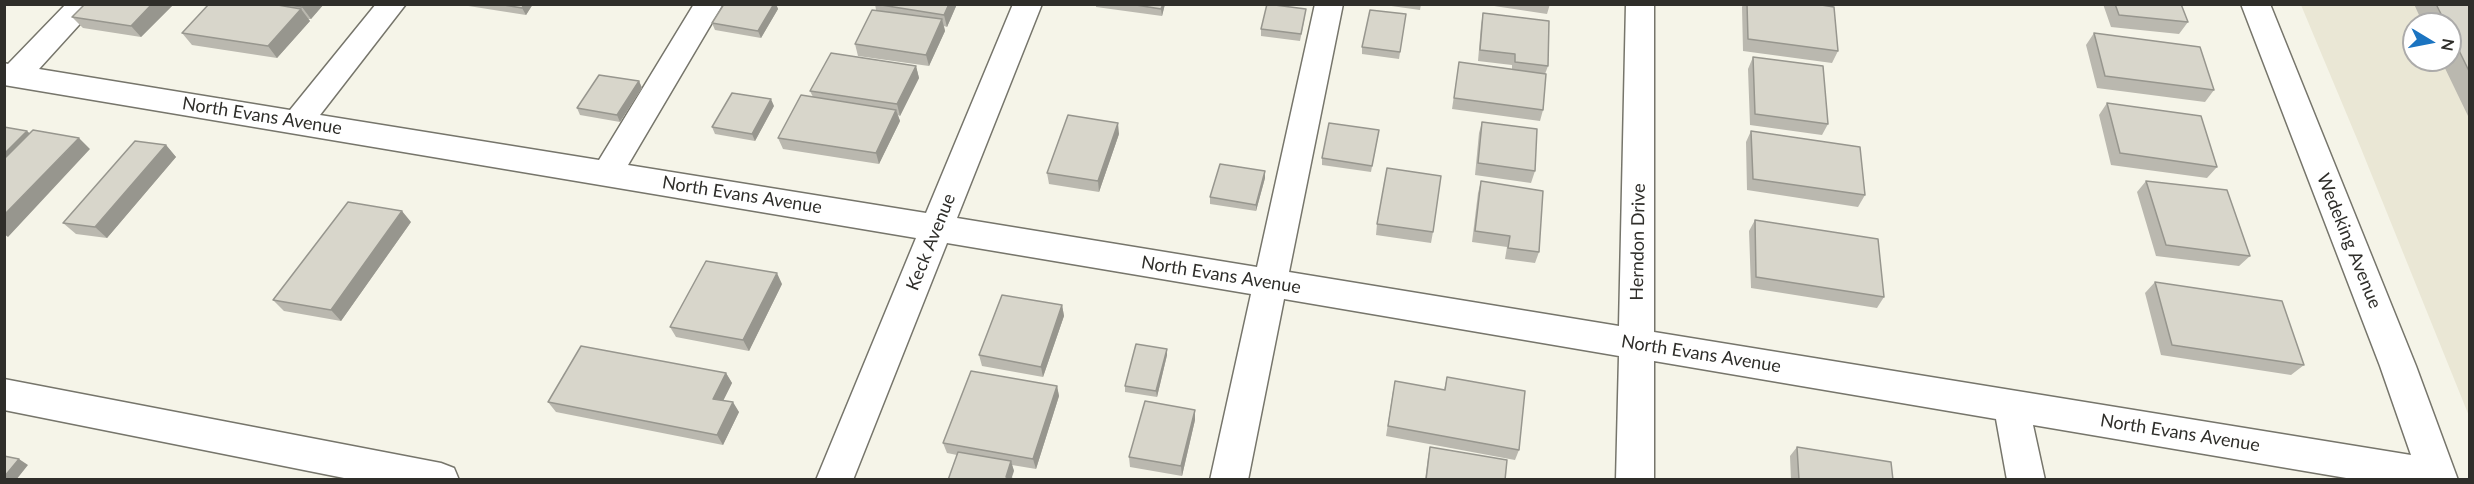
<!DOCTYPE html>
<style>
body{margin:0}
#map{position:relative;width:2474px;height:484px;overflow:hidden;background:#f5f4e8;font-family:Lato,sans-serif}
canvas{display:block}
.frame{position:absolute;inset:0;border:6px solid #2f2e2a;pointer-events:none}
.north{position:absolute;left:2402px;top:12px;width:60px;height:60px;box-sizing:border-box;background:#fff;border:2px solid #acabaa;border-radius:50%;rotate:100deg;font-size:16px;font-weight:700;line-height:24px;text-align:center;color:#2f2e2a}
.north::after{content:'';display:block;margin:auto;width:21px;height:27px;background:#1b74c1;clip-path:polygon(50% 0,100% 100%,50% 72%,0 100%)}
</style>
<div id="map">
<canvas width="2474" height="484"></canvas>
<div class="frame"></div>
<div class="north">N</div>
</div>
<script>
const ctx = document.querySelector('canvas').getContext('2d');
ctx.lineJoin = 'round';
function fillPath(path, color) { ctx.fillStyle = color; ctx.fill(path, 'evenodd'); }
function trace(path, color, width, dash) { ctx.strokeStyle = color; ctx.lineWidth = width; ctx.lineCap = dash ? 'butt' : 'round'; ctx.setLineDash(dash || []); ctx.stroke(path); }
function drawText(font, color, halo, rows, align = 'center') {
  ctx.font = font + ' Lato,sans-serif'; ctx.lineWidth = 6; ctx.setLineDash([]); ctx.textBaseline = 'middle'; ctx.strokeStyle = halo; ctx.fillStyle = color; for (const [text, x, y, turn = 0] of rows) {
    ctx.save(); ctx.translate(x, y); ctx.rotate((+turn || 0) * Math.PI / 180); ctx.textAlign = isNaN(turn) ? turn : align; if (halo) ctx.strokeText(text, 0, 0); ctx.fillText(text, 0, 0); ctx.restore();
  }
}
fillPath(new Path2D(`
 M2301,5H2469V416L2360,146ZM2414,24H2450V60H2414Z`), '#eae7d5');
const minor = new Path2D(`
 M66,4H98L39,69L290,110L376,4H406L320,115L599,160L694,4H723L628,165L926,213L1013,4H1042L957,218L1257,267L1315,4H1343L1289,272L1619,326L1626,4H1654V332L2411,455L2380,366L2241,4H2270L2416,366L2458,480H2358L2033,425L2045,480H2007L1996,419L1654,361V480H1616L1619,356L1284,299L1248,480H1210L1251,294L947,243L853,480H816L916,238L4,85V63L8,64Z
 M4,379L441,463L454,468L459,480H354L4,410Z`);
trace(minor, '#76756b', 3);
fillPath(minor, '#fff');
fillPath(new Path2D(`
 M174,4L141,37L83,28L72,17Z
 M209,4H324L311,19H308L310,21L277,58L192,45L182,33Z
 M461,4H533L526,15L462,5Z
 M724,4H776L778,9L761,38L715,30L712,23Z
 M875,4H957L947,27L944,26L945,31L929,66L858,56L855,44L876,10Z
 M1096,4H1165L1162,16L1096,7Z
 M1377,4H1421L1420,10Z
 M1481,4H1550L1547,14Z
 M1743,4H1815L1838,51L1832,63L1743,51L1742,7Z
 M2103,4H2181L2188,22L2179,34L2111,27Z
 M2414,4H2469V118L2441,60H2450V24H2423Z
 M1483,13L1548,66L1545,74L1543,110L1540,121L1452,109L1459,62L1512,69V65L1478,61L1481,25Z
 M1406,14L1399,59L1362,54V47Z
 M1305,16L1300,41L1261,36V29Z
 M2094,33L2214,90L2205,102L2097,88L2086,45Z
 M1753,57L1828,124L1822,135L1750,125L1748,69Z
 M916,66L919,78L900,116L898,115L900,121L879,164L783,149L778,138L813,97L810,91Z
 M639,81L642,88L620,122L580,115L577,108Z
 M2107,103L2217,167L2207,178L2111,165L2099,115Z
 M774,106L755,141L715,134L712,127Z
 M1482,122L1535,171L1531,183L1475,175L1479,133Z
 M1379,130L1371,172L1322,165V158Z
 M1751,131L1865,195L1858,207L1747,190L1746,142Z
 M1119,134L1099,192L1049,184L1047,173Z
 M166,145L176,157L107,238L76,234L63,223Z
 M1265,178L1256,211L1210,204V197Z
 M1481,181L1539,252L1535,263L1505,259L1507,247L1472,242L1478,193Z
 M2146,181L2250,256L2239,266L2156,256L2137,192Z
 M1755,220L1884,297L1877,308L1751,288L1749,231Z
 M411,222L341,321L284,311L273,300Z
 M1377,224L1433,232L1431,243L1376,235Z
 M2155,282L2304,365L2291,375L2161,355L2145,293Z
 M782,284L749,351L676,337L670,327Z
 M1062,305L1064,316L1043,377L982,366L979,355Z
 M1167,349V355L1157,397L1125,392V386Z
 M726,373L732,383L723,401L739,412L723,445L556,412L548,402Z
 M1447,377L1519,450L1515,460L1386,436L1393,391L1444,390Z
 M1057,386L1059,396L1036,469L1012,465L1014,471L948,480L957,455L947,453L943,443Z
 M1195,410V420L1182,476L1130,467L1129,457Z
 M1430,447L1505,480H1425L1428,457Z
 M1797,447L1893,480H1791L1790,456Z`), '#bab8af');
fillPath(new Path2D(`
 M152,4H174L141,37L131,26Z
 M305,4H324L311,19L302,7Z
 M524,4H533L526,15L522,8Z
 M774,4H776L778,9L761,38L758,31Z
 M949,4H957L947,27L944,15Z
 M1163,4H1165L1162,16L1161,9Z
 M301,9L310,21L277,58L268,46Z
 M942,19L945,31L929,66L926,55Z
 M916,66L919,78L900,116L897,104Z
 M639,81L642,88L620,122L617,115Z
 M771,99L774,106L755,141L752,134Z
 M896,110L900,121L879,164L876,153Z
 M1118,123L1119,134L1099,192L1098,181Z
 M27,131L40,142L4,178V154Z
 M79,138L90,149L8,237L4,234V215Z
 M166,145L176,157L107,238L95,227Z
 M1265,171V178L1256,211V205Z
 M402,211L411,222L341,321L331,310Z
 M777,273L782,284L749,351L743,340Z
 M1062,305L1064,316L1043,377L1041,367Z
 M1167,349V355L1157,397L1156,391Z
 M726,373L732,383L719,409L713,399Z
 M1057,386L1059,396L1036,469L1033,459Z
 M733,402L739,412L723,445L717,435Z
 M1195,410V420L1182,476L1181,466Z
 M19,459L28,465L16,480H4V477Z
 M1011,461L1014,471L1011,480L1006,477Z`), '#97968e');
const building = new Path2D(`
 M85,4H152L131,26L72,17Z
 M209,4H272L301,9L268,46L182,33Z
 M284,4H305L302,7Z
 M498,4H524L522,8Z
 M724,4H774L758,31L712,23Z
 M875,4H949L944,15Z
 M1130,4H1163L1161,9Z
 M1267,4L1306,9L1301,34L1261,29Z
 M1747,4H1815L1834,7L1838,51L1748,39Z
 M2115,4H2181L2188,22L2119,15Z
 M2436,4H2469V71L2450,32V24H2446Z
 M872,10L942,19L926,55L855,44Z
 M1370,10L1406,14L1400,52L1362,47Z
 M1483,13L1549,21L1548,66L1515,62V54L1480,50Z
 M2094,33L2200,47L2214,90L2105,76Z
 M831,53L916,66L897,104L810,91Z
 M1753,57L1823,66L1828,124L1755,114Z
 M1459,62L1546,74L1543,110L1454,98Z
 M599,75L639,81L617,115L577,108Z
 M732,93L771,99L752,134L712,127Z
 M801,95L896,110L876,153L778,138Z
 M2107,103L2201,116L2217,167L2120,153Z
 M1068,115L1118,123L1098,181L1047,173Z
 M1482,122L1537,129L1535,171L1478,163Z
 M1329,123L1379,130L1372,166L1322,158Z
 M4,127L27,131L4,154Z
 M33,130L79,138L4,215V159Z
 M1751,131L1860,147L1865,195L1753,179Z
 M135,141L166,145L95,227L63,223Z
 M1220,164L1265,171L1256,205L1210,197Z
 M1387,168L1441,176L1433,232L1377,224Z
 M1481,181L1543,191L1539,252L1508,248L1510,236L1475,231Z
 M2146,181L2227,190L2250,256L2166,245Z
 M348,202L402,211L331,310L273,300Z
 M1755,220L1878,239L1884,297L1756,277Z
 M706,261L777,273L743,340L670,327Z
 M2155,282L2282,301L2304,365L2172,345Z
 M1002,295L1062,305L1041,367L979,355Z
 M1136,344L1167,349L1156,391L1125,386Z
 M581,346L726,373L713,399L733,402L717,435L548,402Z
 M971,371L1057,386L1033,459L943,443Z
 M1447,377L1525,391L1519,450L1388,426L1395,381L1445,390Z
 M1145,401L1195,410L1181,466L1129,457Z
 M1430,447L1507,460L1505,480H1426Z
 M1797,447L1891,462L1893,480H1799Z
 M958,452L1011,461L1006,477L1018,480H948Z
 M4,456L19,459L4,477Z`);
fillPath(building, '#d8d6cb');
trace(building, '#97968e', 1.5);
drawText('18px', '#2f2e2a', '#fff', [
 ["North Evans Avenue",262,116,9],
 ["North Evans Avenue",742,195,9],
 ["Wedeking Avenue",2349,241,68],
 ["Keck Avenue",931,242,-68],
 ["Herndon Drive",1638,242,-89],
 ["North Evans Avenue",1221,275,9],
 ["North Evans Avenue",1701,354,9],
 ["North Evans Avenue",2180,433,9]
]);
</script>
